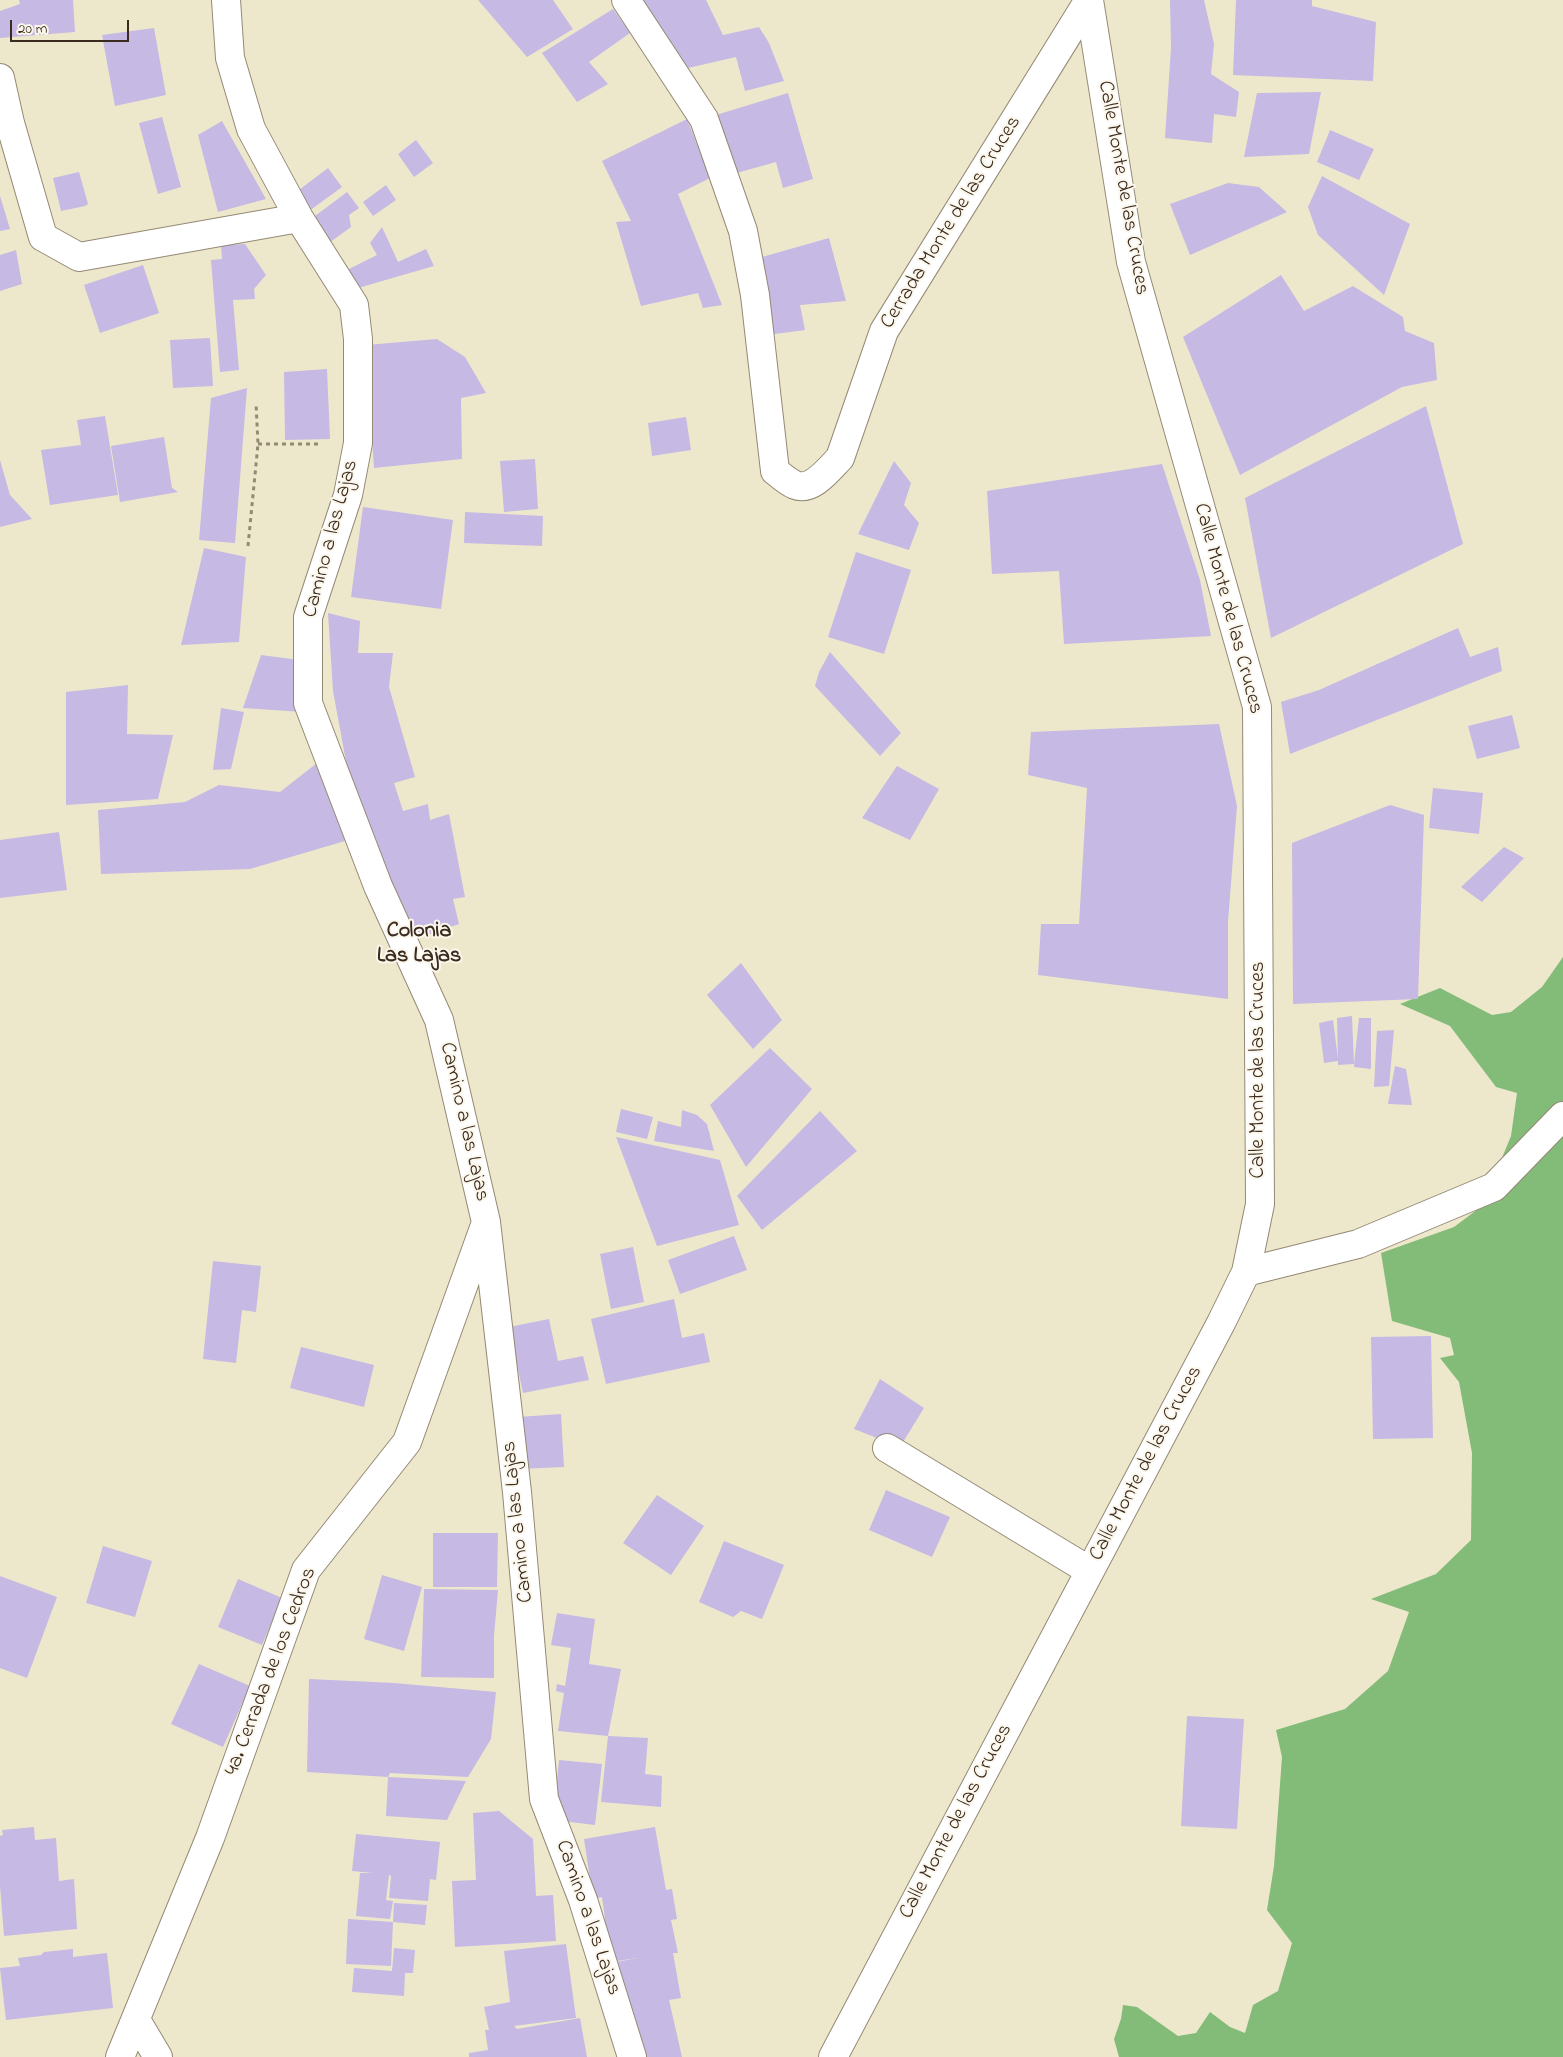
<!DOCTYPE html>
<style>
body{margin:0}
#map{position:relative;width:1563px;height:2057px;overflow:hidden;background:#ede8cc;font-family:"Indie Flower",sans-serif}
canvas{display:block}
.scale{position:absolute;left:10px;top:20px;width:119px;height:22px;box-sizing:border-box;border:2px solid #3b2a1e;border-top:0;padding-left:6px;font-size:15px;line-height:18px;white-space:nowrap;color:#3b2a1e;-webkit-text-stroke:4px #fbf7ec;paint-order:stroke}
</style>
<div id="map">
<canvas width="1563" height="2057"></canvas>
<div class="scale">20 m</div>
</div>
<script>
const ctx = document.querySelector('canvas').getContext('2d');
ctx.lineJoin = 'round';
function fillPath(path, color) { ctx.fillStyle = color; ctx.fill(path, 'evenodd'); }
function trace(path, color, width, dash) { ctx.strokeStyle = color; ctx.lineWidth = width; ctx.lineCap = dash ? 'butt' : 'round'; ctx.setLineDash(dash || []); ctx.stroke(path); }
function drawText(font, color, halo, rows, align = 'center') {
  ctx.font = font + ' "Indie Flower",sans-serif'; ctx.lineWidth = 4; ctx.setLineDash([]); ctx.textBaseline = 'middle'; ctx.strokeStyle = halo; ctx.fillStyle = color; for (const [text, x, y, turn = 0] of rows) {
    ctx.save(); ctx.translate(x, y); ctx.rotate((+turn || 0) * Math.PI / 180); ctx.textAlign = isNaN(turn) ? turn : align; if (halo) ctx.strokeText(text, 0, 0); ctx.fillText(text, 0, 0); ctx.restore();
  }
}
fillPath(new Path2D(`
 M1563,957V2057H1119L1114,2039L1121,2019L1123,2005L1137,2007L1178,2036L1196,2033L1210,2012L1230,2027L1245,2033L1253,2005L1278,1991L1292,1943L1267,1910L1274,1866L1282,1757L1276,1730L1345,1709L1388,1671L1409,1612L1371,1599L1436,1574L1471,1540L1472,1453L1459,1382L1440,1358L1454,1355L1450,1338L1392,1321L1381,1253L1454,1227L1482,1206L1511,1136L1517,1093L1496,1087L1450,1026L1400,1004L1440,988L1492,1015L1511,1012L1542,987Z`), '#83bb78');
fillPath(new Path2D(`
 M19,0H73L75,32L0,38V11L20,4Z
 M478,0H553L573,29L527,57Z
 M639,0H706L723,35L759,27L769,43L784,81L745,91L736,57L688,68Z
 M1170,0H1204L1214,44L1211,74L1239,92L1236,117L1214,114L1212,143L1165,138L1171,48Z
 M1236,0H1312V6L1376,22L1373,81L1233,75Z
 M613,9L630,33L589,62L608,84L577,102L542,53Z
 M154,28L166,95L115,106L102,35Z
 M1321,92L1309,154L1244,157L1257,93Z
 M788,93L813,179L783,188L776,162L733,174L716,115Z
 M162,117L181,187L158,194L139,123Z
 M687,119L710,178L678,194L722,305L703,308L698,293L641,306L616,222L631,221L602,161Z
 M222,121L266,199L218,212L198,135Z
 M1330,130L1374,149L1359,180L1317,162Z
 M416,140L433,163L414,177L398,154Z
 M328,168L342,187L305,214L291,196Z
 M79,172L88,204L85,206L61,211L53,178Z
 M1322,176L1410,224L1384,295L1318,235L1308,207Z
 M1228,183L1259,187L1287,212L1190,255L1170,204Z
 M386,185L396,200L373,216L363,202Z
 M347,192L359,208L349,215L351,227L329,243L311,219Z
 M0,196L10,229L0,231Z
 M382,227L398,262L426,249L434,266L351,290L341,273L377,255L370,243Z
 M829,238L846,301L800,305L805,330L767,335L755,259Z
 M245,244L266,275L254,289L255,299L233,300L239,370L220,372L211,260L222,259L221,245Z
 M16,250L22,284L0,291V255Z
 M143,265L159,313L100,333L84,285Z
 M1281,275L1304,311L1353,286L1403,317L1405,331L1434,343L1437,380L1402,387L1240,475L1183,337Z
 M210,338L213,386L173,388L170,340Z
 M437,339L465,357L486,393L461,398L462,459L374,468L366,345Z
 M327,369L330,439L285,440L284,372Z
 M247,388L235,543L199,540L211,398Z
 M1426,406L1463,544L1271,638L1245,498Z
 M105,416L118,495L50,505L41,450L81,445L77,420Z
 M686,417L691,450L652,456L648,423Z
 M164,437L172,488L178,492L120,502L111,446Z
 M535,459L538,509L504,512L500,461Z
 M0,460L10,495L32,519L0,527Z
 M894,461L911,483L904,505L919,523L909,550L858,534Z
 M1162,464L1200,580L1211,636L1064,644L1059,571L992,574L987,491Z
 M363,507L453,520L441,609L351,597Z
 M465,512L543,516L542,546L464,543Z
 M204,548L246,557L239,642L181,645Z
 M856,552L911,570L884,654L828,637Z
 M328,613L360,621L358,653H393L389,687L415,777L394,783L403,811L428,804L430,820L449,814L465,897L453,899L459,924L413,940L348,772L333,691Z
 M1458,628L1470,657L1498,647L1502,671L1290,754L1281,702L1319,690Z
 M830,652L901,733L880,756L815,686L819,672Z
 M261,655L299,660L303,712L243,708Z
 M128,685L127,734L173,735L158,799L66,805V692Z
 M221,708L244,712L231,769L213,770Z
 M1512,715L1520,748L1477,759L1468,726Z
 M1219,724L1237,806L1228,922V999L1038,975L1041,924H1079L1087,788L1028,775L1031,732Z
 M317,763L345,841L250,869L101,874L98,810L185,802L219,785L280,792Z
 M897,766L939,789L910,840L862,818Z
 M1433,788L1483,793L1479,834L1429,828Z
 M1390,805L1424,815L1418,999L1293,1004L1292,843Z
 M59,832L67,890L0,898V840Z
 M1504,847L1524,858L1482,902L1461,887Z
 M741,963L782,1020L753,1049L707,995Z
 M1352,1016L1354,1064L1359,1018H1371V1069L1354,1067V1064L1338,1065V1061L1324,1063L1319,1023L1333,1020L1338,1059L1337,1018Z
 M1394,1030L1389,1086L1374,1087L1377,1031Z
 M770,1048L812,1089L746,1167L710,1105Z
 M1395,1066L1406,1069L1412,1105L1388,1104Z
 M621,1109L653,1117L647,1139L616,1132Z
 M682,1110L697,1115L707,1124L714,1151L654,1141L658,1121L681,1127Z
 M820,1111L857,1151L762,1230L737,1196Z
 M616,1137L720,1160L739,1225L657,1246Z
 M734,1236L747,1270L680,1294L668,1260Z
 M633,1247L644,1302L611,1309L600,1254Z
 M213,1261L261,1266L256,1312L242,1310L236,1363L203,1359Z
 M674,1299L682,1338L704,1333L710,1362L606,1384L591,1319Z
 M549,1319L558,1361L583,1356L589,1380L523,1393L509,1327Z
 M1431,1336L1433,1438L1373,1439L1371,1337Z
 M301,1347L374,1365L364,1407L290,1388Z
 M880,1379L924,1408L900,1447L854,1429Z
 M561,1414L564,1467L520,1469L518,1417Z
 M886,1490L950,1517L932,1557L869,1530Z
 M657,1495L704,1526L671,1575L623,1543Z
 M433,1533H498L497,1587H433Z
 M724,1541L784,1565L762,1619L741,1611L733,1617L699,1602Z
 M103,1546L152,1561L135,1617L86,1603Z
 M382,1575L422,1587L404,1651L364,1639Z
 M0,1576L57,1597L27,1678L0,1668Z
 M238,1579L282,1598L262,1645L218,1627Z
 M424,1589L498,1590L494,1636V1678L421,1677Z
 M557,1613L595,1619L589,1664L621,1669L608,1736L558,1731L564,1693L556,1691L557,1684L565,1686L571,1648L551,1645Z
 M199,1664L250,1686L223,1747L171,1724Z
 M309,1679L394,1683L496,1692L491,1739L468,1777L390,1773L388,1777L307,1772Z
 M1187,1716L1244,1719L1237,1829L1181,1826Z
 M608,1736L648,1738L645,1774L662,1776L661,1807L601,1802Z
 M559,1760L602,1764L595,1825L553,1820Z
 M388,1777L466,1781L447,1820L386,1816Z
 M499,1811L533,1839L536,1896L553,1895L556,1941L455,1947L452,1881L476,1880L473,1813Z
 M34,1827L35,1840L56,1838L59,1881L74,1879L77,1929L4,1936L0,1886V1836L3,1835L2,1830Z
 M655,1827L666,1890L672,1889L677,1919L671,1920L678,1953H673L681,1998L669,2000L682,2057H632L611,1963L637,1958L604,1963L596,1920L605,1919L602,1897L593,1899L584,1839Z
 M356,1834L440,1842L436,1880L430,1879L428,1901L389,1898L391,1876L389,1875L386,1900L393,1901L390,1919L356,1916L360,1873H373L352,1871Z
 M394,1903L427,1905L425,1925L393,1922L391,1966L346,1964L348,1919L393,1922Z
 M566,1944L576,2018L514,2026L517,2029L580,2018L587,2057H469V2053L488,2050L485,2030H489L484,2007L510,2002L504,1951Z
 M394,1948L415,1950L413,1973H405L404,1996L352,1992L354,1968L392,1971Z
 M73,1949V1957L107,1953L113,2008L6,2020L0,1968L20,1966L18,1958L41,1955L44,1952Z`), '#c6b9e4');
const minor = new Path2D(`
 M226,0L230,58L251,129L299,218L354,305L358,339V443L348,495L308,617V703L378,886L439,1020L486,1222L517,1492L544,1799L583,1900L632,2057
 M626,0L704,119L743,231L755,295L775,471C781,476 788,482 795,485C812,492 829,469 840,458L884,331L1089,0
 M0,78L10,123L43,237L79,257L299,218
 M1246,1272L1358,1244L1494,1187L1563,1116
 M887,1448L1090,1571
 M136,2020L158,2057
 M120,2057L210,1838L306,1570L407,1442L484,1228
 M833,2057L1221,1323L1246,1272L1260,1204L1257,707L1131,262L1089,0`);
trace(minor, '#948975', 30);
trace(new Path2D(`
 M258,444H322
 M248,546L258,444L256,403`), '#948975', 3, [4, 4]);
trace(minor, '#fff', 28);
drawText('21px', '#3b2a1e', '#fbf7ec', [
 ["Calle Monte de las Cruces",1122,188,80],
 ["Cerrada Monte de las Cruces",952,223,-58],
 ["Camino a las Lajas",332,539,-75],
 ["Calle Monte de las Cruces",1227,609,75],
 ["Calle Monte de las Cruces",1260,1070,-90],
 ["Camino a las Lajas",463,1122,77],
 ["Calle Monte de las Cruces",1147,1464,-62],
 ["Camino a las Lajas",519,1522,-96],
 ["4a. Cerrada de los Cedros",272,1672,-69],
 ["Calle Monte de las Cruces",957,1822,-62],
 ["Camino a las Lajas",587,1918,71]
]);
drawText('bold 22px', '#3b2a1e', '#fbf7ec', [
 ["Colonia",419,932],
 ["Las Lajas",419,957]
]);
</script>
